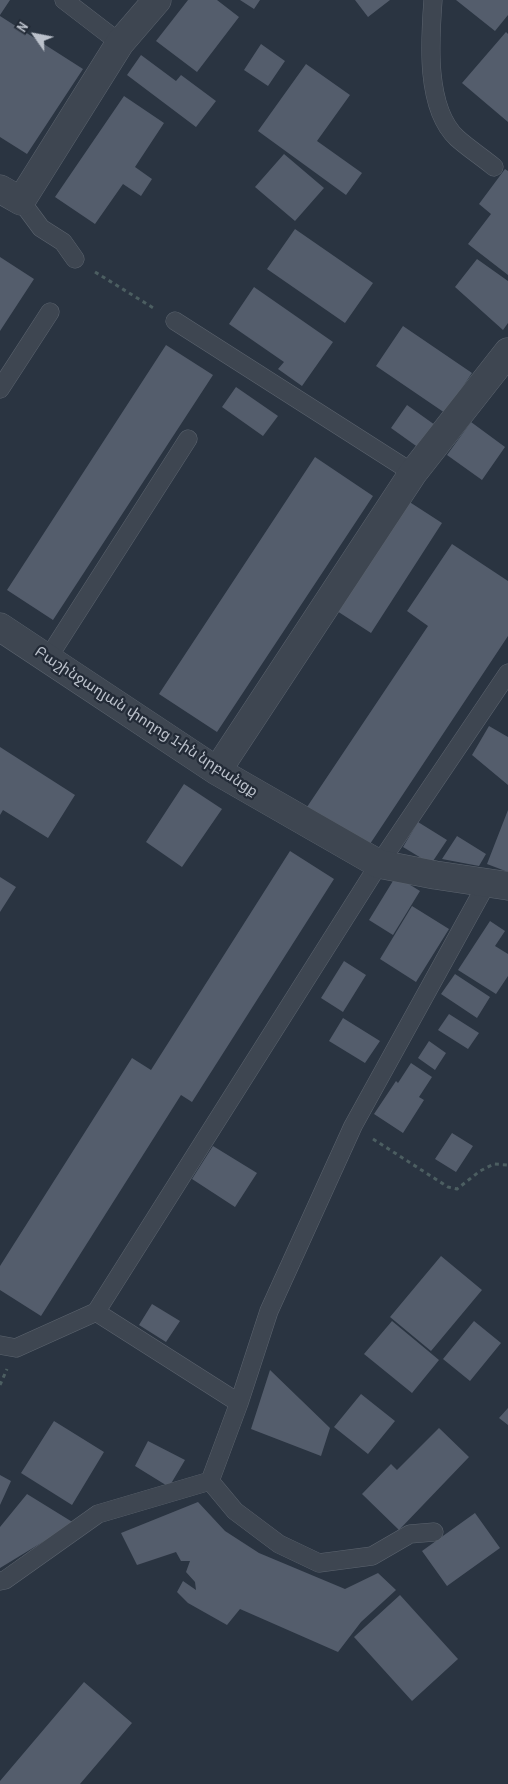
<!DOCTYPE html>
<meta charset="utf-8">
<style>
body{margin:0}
#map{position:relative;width:508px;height:1784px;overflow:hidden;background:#2a3441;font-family:"Archivo Narrow",sans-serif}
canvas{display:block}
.north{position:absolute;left:10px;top:10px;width:50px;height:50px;-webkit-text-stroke:4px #232b37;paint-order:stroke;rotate:303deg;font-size:14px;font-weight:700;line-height:20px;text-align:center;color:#bbc1cb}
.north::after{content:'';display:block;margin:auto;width:18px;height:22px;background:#bbc1cb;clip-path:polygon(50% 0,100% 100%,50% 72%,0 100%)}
</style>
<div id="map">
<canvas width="508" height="1784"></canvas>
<div class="north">N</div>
</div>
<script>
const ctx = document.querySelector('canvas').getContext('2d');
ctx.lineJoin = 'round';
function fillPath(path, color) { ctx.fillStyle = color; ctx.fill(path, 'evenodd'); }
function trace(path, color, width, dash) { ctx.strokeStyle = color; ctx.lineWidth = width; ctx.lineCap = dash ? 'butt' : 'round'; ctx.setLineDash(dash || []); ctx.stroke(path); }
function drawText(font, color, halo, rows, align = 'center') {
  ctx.font = font + ' "Archivo Narrow","Noto Sans Armenian",sans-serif'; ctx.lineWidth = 4.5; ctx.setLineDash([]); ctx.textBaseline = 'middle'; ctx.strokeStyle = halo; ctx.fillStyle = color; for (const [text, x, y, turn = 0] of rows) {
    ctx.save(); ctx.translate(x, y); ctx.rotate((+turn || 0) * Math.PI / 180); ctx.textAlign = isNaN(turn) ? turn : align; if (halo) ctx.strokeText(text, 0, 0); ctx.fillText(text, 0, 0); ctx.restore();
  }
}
fillPath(new Path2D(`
 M0,0H10L0,15Z
 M188,0H217L239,17L197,72L156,41Z
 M240,0H260L254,9Z
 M355,0H390L368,17Z
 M456,0H508V15L495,31Z
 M0,16L83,69L27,154L0,137Z
 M506,32L508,34V122L462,83Z
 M261,44L285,61L268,86L244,70Z
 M141,55L176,81L181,75L216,101L196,127L127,75Z
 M306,64L350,95L317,141L362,173L346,195L258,131Z
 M124,96L164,123L135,167L152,179L141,196L123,184L95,224L55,197Z
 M284,154L324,188L295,221L255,187Z
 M505,169L508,171V275L468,244L491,214L479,204Z
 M295,229L373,283L345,323L267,269Z
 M0,257L34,279L0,331Z
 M477,259L508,281V323L503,330L455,287Z
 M254,287L333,342L302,386L278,369L284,362L229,324Z
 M403,326L472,373L445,413L376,366Z
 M166,345L213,375L53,620L7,590Z
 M236,387L278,416L263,436L222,407Z
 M407,405L435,425L419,448L391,428Z
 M471,422L505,447L482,480L447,455Z
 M315,457L373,496L217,732L159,694Z
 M408,501L442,523L371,633L337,611Z
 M452,544L508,581V636L368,847L307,807L428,626L407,611Z
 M489,726L508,737V785L472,755Z
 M0,747L75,795L48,838L3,810L0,815Z
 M184,784L222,809L182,867L146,842Z
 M508,810V872L487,864Z
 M418,822L447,840L431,864L403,847Z
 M457,836L486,854L479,866L442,859Z
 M290,851L334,879L192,1102L181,1095L41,1316L0,1290V1266L132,1058L151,1070Z
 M396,876L420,891L393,935L369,920Z
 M0,877L16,887L0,912Z
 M412,906L449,929L416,982L380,959Z
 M490,921L505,931L495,946L508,954V976L496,994L458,970Z
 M344,961L366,975L343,1012L321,998Z
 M455,974L490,997L477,1018L441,994Z
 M449,1014L479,1033L468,1049L438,1030Z
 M343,1018L380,1041L365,1063L329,1041Z
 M429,1041L446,1053L435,1070L418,1058Z
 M411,1063L432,1077L419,1097L424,1100L403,1133L374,1114L396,1081L398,1083Z
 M452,1133L473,1146L456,1172L435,1159Z
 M213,1146L257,1173L235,1207L192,1179Z
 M441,1256L482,1290L431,1351L390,1317Z
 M152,1304L180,1321L166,1342L139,1325Z
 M392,1321L439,1360L412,1393L364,1354Z
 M474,1321L501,1343L470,1381L443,1359Z
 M270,1370L330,1428L321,1456L251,1429Z
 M361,1394L395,1421L368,1454L334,1427Z
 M508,1408V1425L499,1418Z
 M54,1421L104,1452L72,1505L21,1473Z
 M439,1428L469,1457L399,1530L362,1494L391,1464L397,1470Z
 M148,1441L185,1460L169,1487L135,1466Z
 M0,1475L11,1481L0,1505Z
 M27,1494L74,1523L0,1568V1527Z
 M198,1502L225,1531L259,1553L345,1589L378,1573L396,1590L361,1622L338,1652L240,1609L227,1625L188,1603L177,1592L183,1581L196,1590L195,1582L186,1572L190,1561H181L176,1552L137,1565L121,1533Z
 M475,1513L500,1548L447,1586L422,1551Z
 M400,1595L458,1659L412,1701L354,1637Z
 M84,1682L132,1723L80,1784H0V1781Z`), '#545d6c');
const service = new Path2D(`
 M64,0L120,43
 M433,0C430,40 425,108 457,138C468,148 482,157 494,167
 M21,201L41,228L63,242L75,259
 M175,321L413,473
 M0,389L50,312
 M48,658L188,439
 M96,1312L379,864L508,673
 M0,1345L16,1348L96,1312L239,1403
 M210,1481L239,1403L269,1311L353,1126L487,883
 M210,1481L235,1511L279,1544L319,1563L372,1556L410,1534L434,1532
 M0,1581L5,1580L98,1514L210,1481`);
const minor = new Path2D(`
 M0,189L21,201L120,43L157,0
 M0,627L217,771L379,864L435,875L508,886
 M217,771L413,473L508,352`);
trace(service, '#5c646f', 19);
trace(minor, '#5c646f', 29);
trace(new Path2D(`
 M95,272L155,309
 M373,1139L448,1187L457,1189L480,1171L494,1164L508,1165
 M0,1385L7,1369`), '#4c5e61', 3, [4, 4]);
trace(service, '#3e4651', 18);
trace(minor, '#3e4651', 28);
drawText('15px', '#bbc1cb', '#232b37', [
 ["Բաշինջաղյան փողոց 1-ին նրբանցք",146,722,33]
]);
</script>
